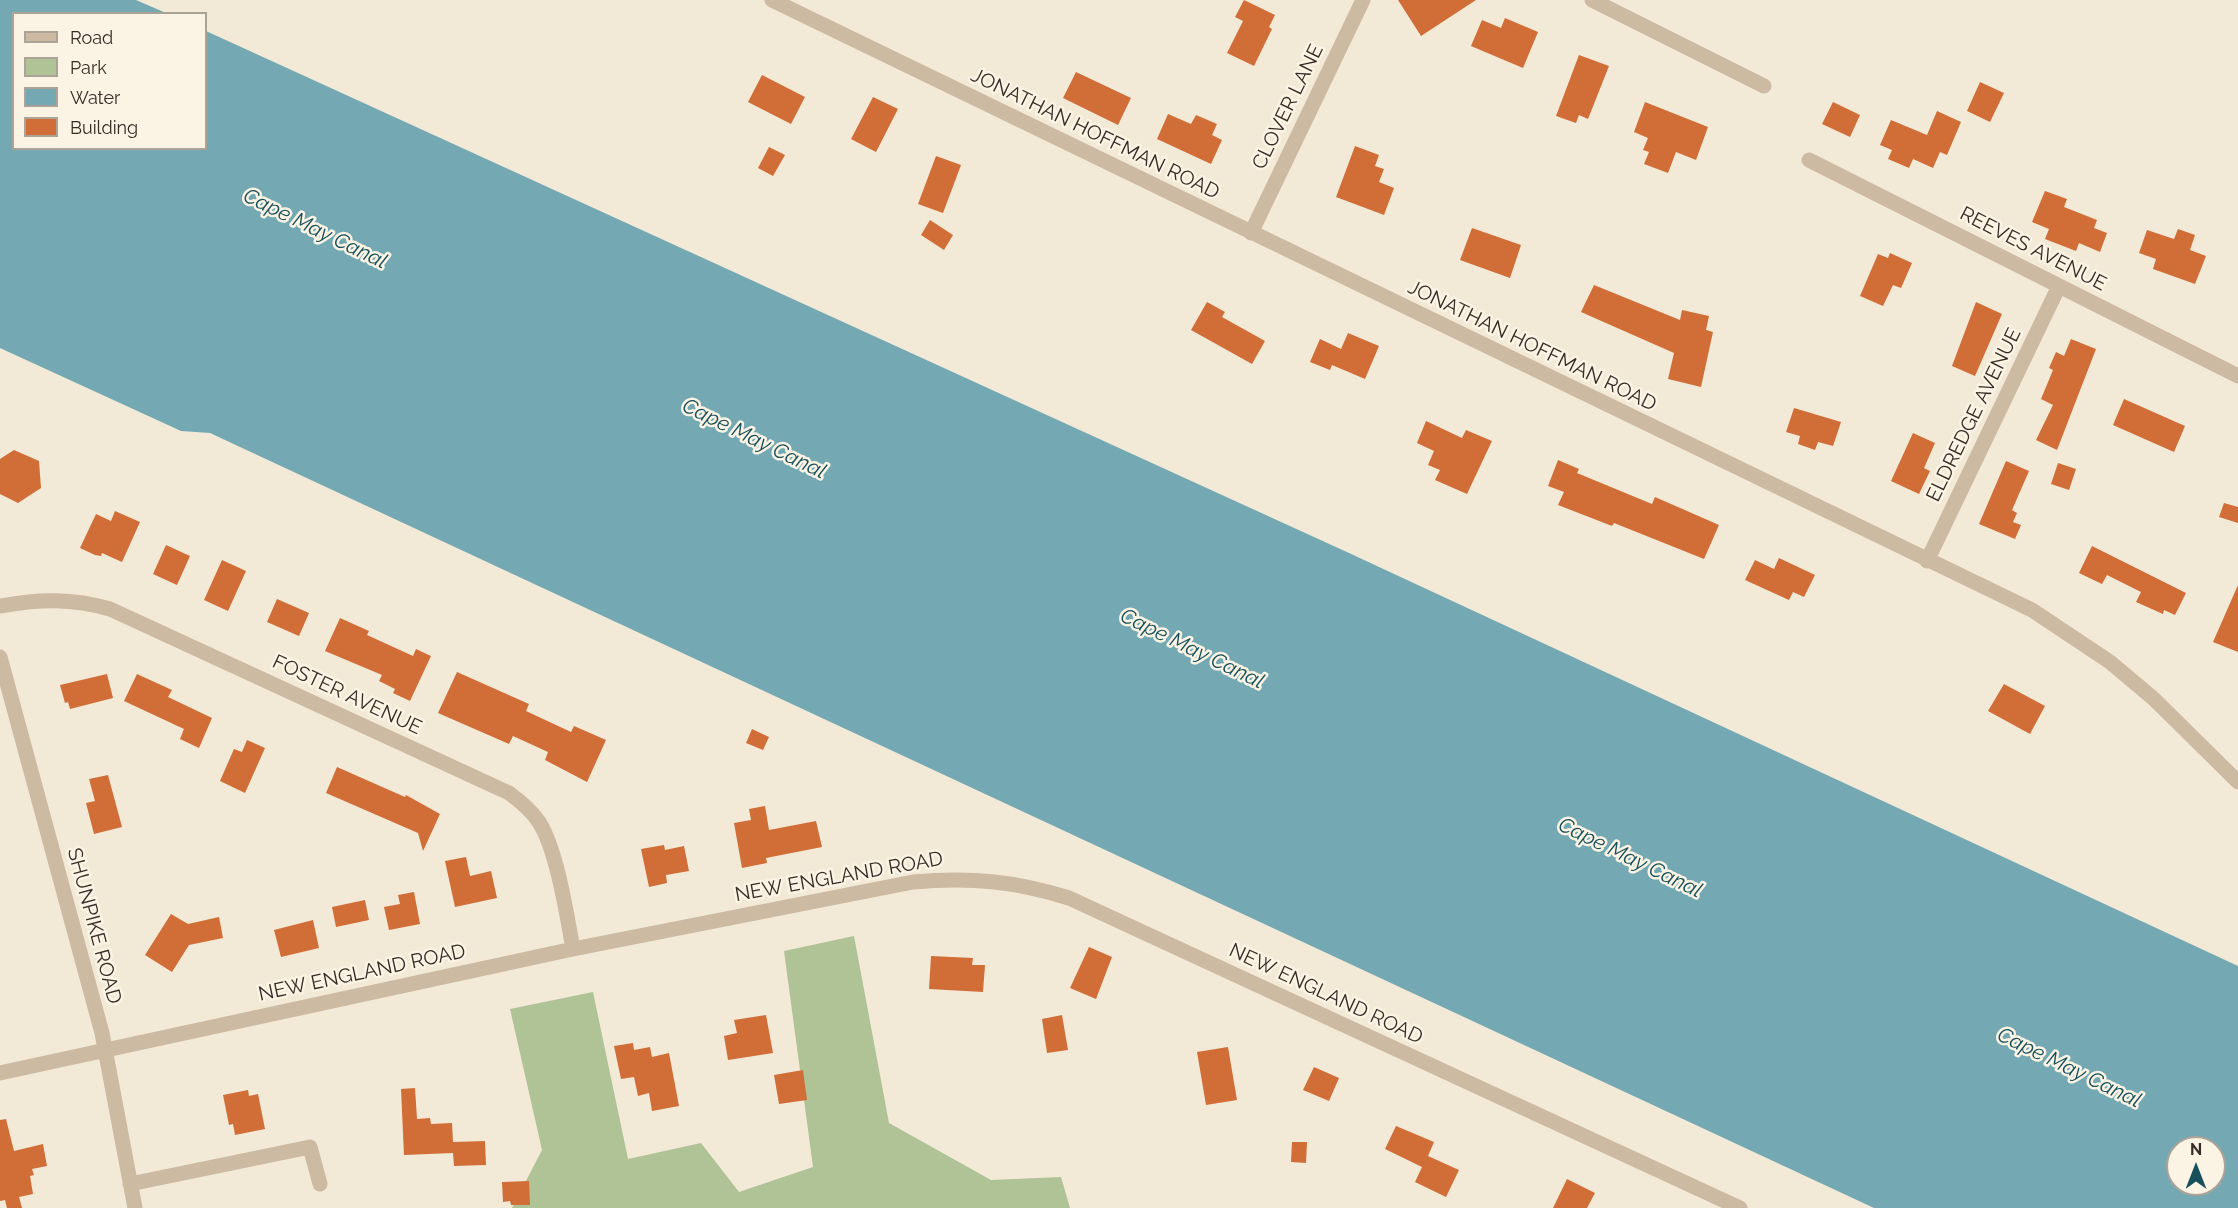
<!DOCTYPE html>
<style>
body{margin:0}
#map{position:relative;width:2238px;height:1208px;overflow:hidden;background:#f3e9d7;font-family:Raleway,sans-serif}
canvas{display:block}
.legend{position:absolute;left:12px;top:12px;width:195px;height:138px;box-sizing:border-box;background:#fbf3e4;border:2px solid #aca398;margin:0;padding:8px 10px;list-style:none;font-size:18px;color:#362c25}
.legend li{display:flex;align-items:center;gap:12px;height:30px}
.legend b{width:30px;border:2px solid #aca398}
.north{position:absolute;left:2166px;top:1136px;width:60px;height:60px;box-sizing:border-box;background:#fbf3e4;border:2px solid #aca398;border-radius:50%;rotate:0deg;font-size:16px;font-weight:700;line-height:24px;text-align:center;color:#362c25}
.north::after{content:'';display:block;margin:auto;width:21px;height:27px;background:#17505b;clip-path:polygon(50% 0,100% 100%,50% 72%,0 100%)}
</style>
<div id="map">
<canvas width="2238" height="1208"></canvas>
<ul class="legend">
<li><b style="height:8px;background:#ccbaa2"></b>Road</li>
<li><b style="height:16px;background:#afc396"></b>Park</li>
<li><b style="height:16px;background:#74a9b3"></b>Water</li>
<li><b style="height:16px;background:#d16d37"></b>Building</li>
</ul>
<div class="north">N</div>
</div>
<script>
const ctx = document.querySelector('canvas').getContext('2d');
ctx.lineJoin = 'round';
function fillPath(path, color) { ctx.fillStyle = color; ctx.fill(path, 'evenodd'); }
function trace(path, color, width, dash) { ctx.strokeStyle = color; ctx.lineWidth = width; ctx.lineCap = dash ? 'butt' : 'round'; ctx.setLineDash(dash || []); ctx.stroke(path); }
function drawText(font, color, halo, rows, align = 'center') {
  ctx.font = font + ' Raleway,sans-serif'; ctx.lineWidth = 5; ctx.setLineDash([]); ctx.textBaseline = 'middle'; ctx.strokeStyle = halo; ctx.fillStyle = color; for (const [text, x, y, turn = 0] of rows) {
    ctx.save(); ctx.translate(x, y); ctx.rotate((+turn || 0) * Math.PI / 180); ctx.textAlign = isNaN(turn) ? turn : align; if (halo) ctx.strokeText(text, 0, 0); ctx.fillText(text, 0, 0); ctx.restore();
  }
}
fillPath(new Path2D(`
 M854,936L889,1123L991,1180L1061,1177L1070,1208H512L542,1150L510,1009L593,992L628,1159L701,1143L739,1192L813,1167L784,951Z`), '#afc396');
fillPath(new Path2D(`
 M0,0H136L166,13L14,14V148H206V31L1349,553L2238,966V1208H1874L210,433L181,431L0,348ZM2178,1148H2214V1184H2178Z`), '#74a9b3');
fillPath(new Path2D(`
 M1244,0L1275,15L1269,27L1272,29L1254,66L1227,53L1243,21L1235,17Z
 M1398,0H1476L1421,36Z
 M1505,18L1538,32L1523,68L1471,46L1482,20L1501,28Z
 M1579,55L1609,66L1588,119L1579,115L1576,123L1556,116Z
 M1076,72L1131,98L1118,125L1063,98Z
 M762,75L805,97L791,124L748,102Z
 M1980,82L2004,93L1990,122L1967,111Z
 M873,97L898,109L876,152L851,139Z
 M1645,102L1708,127L1696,160L1676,152L1668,173L1644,164L1649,152L1643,150L1648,138L1634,132Z
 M1833,102L1860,115L1850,137L1822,124Z
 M1937,111L1961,122L1947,155L1940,152L1933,168L1913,159L1909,168L1888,159L1892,150L1880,145L1891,120L1927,135Z
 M1168,114L1191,124L1196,115L1217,124L1212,135L1222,140L1211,164L1157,139Z
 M1355,146L1379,155L1375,166L1384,169L1379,182L1394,188L1384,215L1336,197Z
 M769,147L785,155L773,176L758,168Z
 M936,156L961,165L943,213L918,204Z
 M2045,191L2067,199L2064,207L2097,220L2094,228L2107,233L2100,252L2079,243L2076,251L2045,239L2049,229L2032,222Z
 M930,220L953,235L944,250L921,235Z
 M1472,228L1521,245L1510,278L1460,260Z
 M2178,229L2195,235L2190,250L2206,256L2195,284L2153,269L2156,259L2139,253L2147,230L2174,239Z
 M1890,253L1912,263L1901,288L1893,285L1883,306L1860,296L1878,254L1888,258Z
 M1594,285L1680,320L1682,310L1709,316L1706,330L1713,332L1701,387L1668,379L1674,353L1581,312Z
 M1207,302L1225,312L1222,317L1265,341L1252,364L1191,330Z
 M1976,302L2002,314L1975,376L1952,366Z
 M1348,333L1379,346L1365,379L1332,365L1330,370L1310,362L1320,339L1341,349Z
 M2071,339L2096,349L2057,450L2036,440L2053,405L2041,399L2053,370L2049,368L2056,352L2064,356Z
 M2124,399L2185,426L2174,452L2113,425Z
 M1794,408L1841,422L1833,446L1818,442L1815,450L1798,444L1800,436L1786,432Z
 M1426,421L1462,438L1466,430L1492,441L1467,494L1435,480L1440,470L1428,465L1434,451L1417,443Z
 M1913,433L1935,443L1924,468L1930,471L1919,494L1891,481Z
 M14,450L39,461L41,488L18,503L0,494V459Z
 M1558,460L1579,469L1577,473L1652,504L1655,497L1719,525L1704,559L1614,523L1612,526L1558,505L1564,492L1548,486Z
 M2006,461L2029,471L2012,510L2017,513L2013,522L2021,525L2015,539L1979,524Z
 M2058,463L2076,469L2069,490L2051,484Z
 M2224,503L2238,507V523L2219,517Z
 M115,511L140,522L122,562L102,553L101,556L95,555L80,548L96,514L111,521Z
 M166,545L190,556L177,585L153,574Z
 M2092,546L2186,593L2175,615L2164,610L2163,614L2136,602L2141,592L2107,575L2102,584L2079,573Z
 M1779,558L1815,575L1804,597L1793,592L1789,600L1745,580L1755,560L1774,569Z
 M222,560L246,571L228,611L204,600Z
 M2238,585V652L2213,642Z
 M277,599L309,613L299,636L267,622Z
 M340,618L369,631L367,635L413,656L416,649L431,656L410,701L393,693L395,689L379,681L382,675L325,651Z
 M457,672L529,704L526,711L571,732L574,726L606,740L587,782L545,760L548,752L513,736L509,744L438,713Z
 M107,674L113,698L70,709L68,702L65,703L60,685Z
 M137,674L172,690L168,697L212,718L199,748L180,739L184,729L124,701Z
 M2004,684L2045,706L2030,734L1988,711Z
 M752,729L769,737L763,750L746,743Z
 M247,740L265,748L245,793L220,781L234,749L242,752Z
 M337,767L405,797L406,795L440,814L423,851L418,833L326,793Z
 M108,775L122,827L94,834L86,803L95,801L89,779Z
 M765,806L769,830L816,821L822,847L766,858L767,863L742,868L734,823L751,820L749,809Z
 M664,845L665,850L684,846L689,871L666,875L667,883L649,887L641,849Z
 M466,857L470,876L491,871L497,898L455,907L445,861Z
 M414,892L420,924L389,930L384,907L400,904L398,895Z
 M365,900L369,920L336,927L332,907Z
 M171,914L188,924L219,917L223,938L189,945L172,972L145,955Z
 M313,920L319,948L281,957L274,930Z
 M1089,947L1112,957L1096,999L1070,988Z
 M931,956L973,958L972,965H985L983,992L929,989Z
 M766,1015L773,1053L728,1060L724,1036L737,1033L734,1020Z
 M1062,1015L1068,1050L1047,1053L1042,1019Z
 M633,1043L634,1050L650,1047L652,1057L669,1053L679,1106L652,1111L649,1093L638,1096L634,1077L621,1079L614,1046Z
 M1228,1047L1237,1100L1206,1105L1197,1052Z
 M1314,1067L1339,1078L1329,1101L1303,1090Z
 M803,1070L807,1100L779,1104L774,1075Z
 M415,1088L417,1119L430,1118L431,1124L452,1123L453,1142L485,1141L486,1165L454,1166L453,1153L404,1155L401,1089Z
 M248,1090L249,1096L258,1094L265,1129L235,1135L233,1124L229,1125L223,1095Z
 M6,1119L14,1151L43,1144L47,1166L32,1169L34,1175L30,1176L33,1194L19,1197L22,1208H7L5,1200L0,1201V1120Z
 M1396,1126L1434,1142L1428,1156L1459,1170L1446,1197L1415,1182L1422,1167L1385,1149Z
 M1292,1142H1307L1306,1163L1291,1162Z
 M1567,1179L1595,1193L1587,1208H1553Z
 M529,1181L530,1205H511L510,1201L503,1202L502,1182Z`), '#d16d37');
trace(new Path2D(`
 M772,0L2032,610L2110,662L2154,699L2238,782
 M1592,0L1764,86
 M1809,160L2238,376
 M1251,233L1363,0
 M1927,561L2059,286
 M0,606C39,599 72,598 110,609L509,793C520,801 531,810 539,822C557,850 567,916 573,949
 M0,657L102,1033L135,1208
 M0,1073L573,949L913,882C971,877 1014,881 1069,898L1740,1208
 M130,1184L310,1147L320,1184`), '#ccbaa2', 15);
drawText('20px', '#362c25', '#fbf3e4', [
 ["CLOVER LANE",1288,107,-64],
 ["JONATHAN HOFFMAN ROAD",1095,134,26],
 ["REEVES AVENUE",2033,249,27],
 ["JONATHAN HOFFMAN ROAD",1532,346,26],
 ["ELDREDGE AVENUE",1974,415,-64],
 ["FOSTER AVENUE",347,695,25],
 ["NEW ENGLAND ROAD",839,877,-10],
 ["SHUNPIKE ROAD",94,926,75],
 ["NEW ENGLAND ROAD",362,973,-12],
 ["NEW ENGLAND ROAD",1326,994,25]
]);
drawText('italic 21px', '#17505b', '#fbf3e4', [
 ["Cape May Canal",315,229,26],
 ["Cape May Canal",754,439,26],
 ["Cape May Canal",1192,649,26],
 ["Cape May Canal",1630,858,26],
 ["Cape May Canal",2069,1068,26]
]);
</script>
